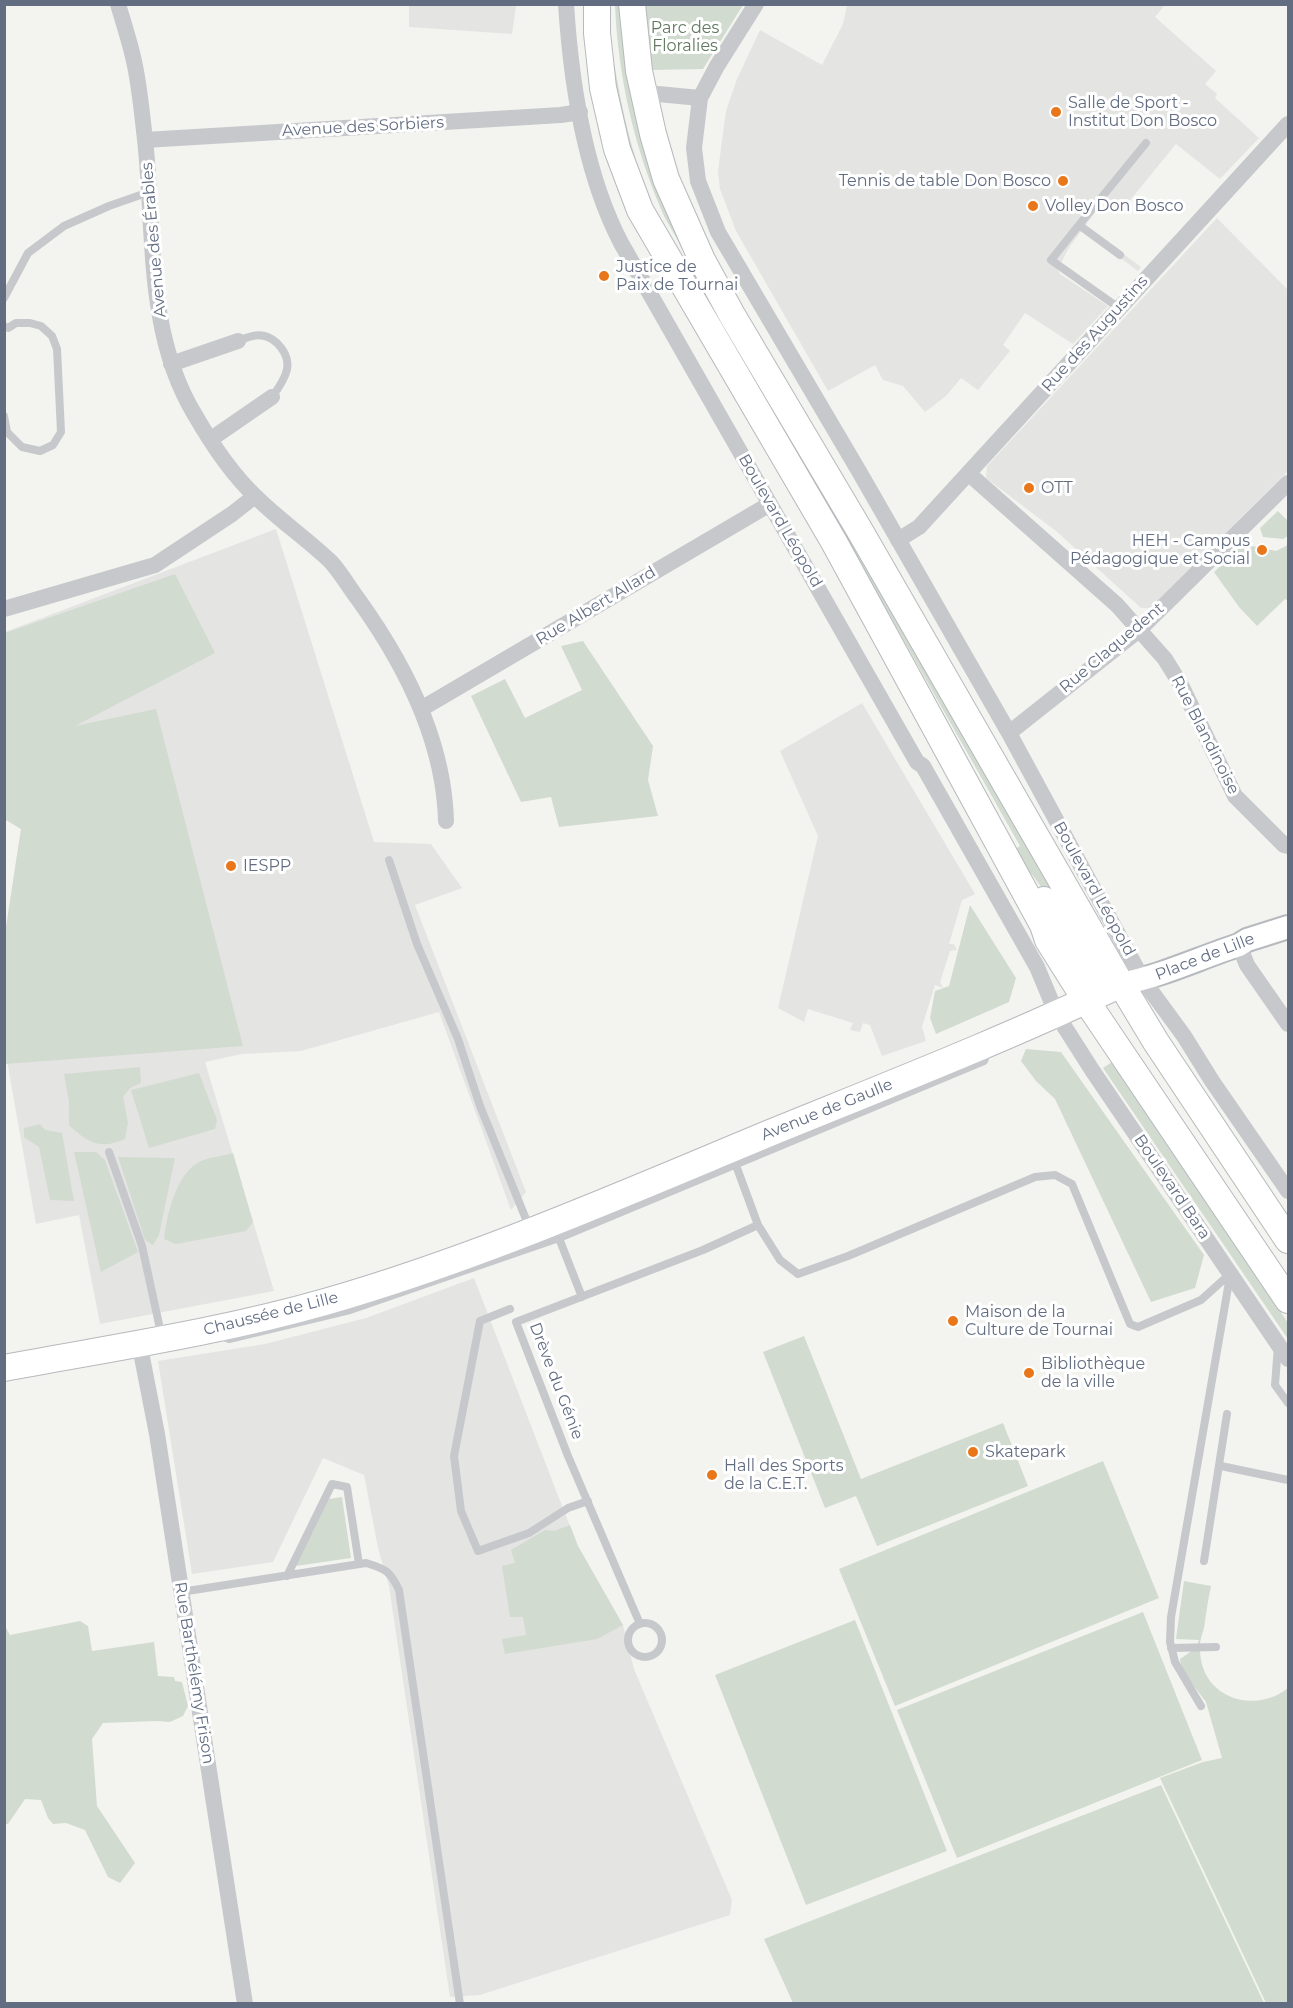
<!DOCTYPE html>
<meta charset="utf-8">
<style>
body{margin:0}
#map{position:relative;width:1293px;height:2008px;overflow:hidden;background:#f3f4ef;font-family:Montserrat,sans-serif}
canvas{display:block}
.frame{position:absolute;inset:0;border:6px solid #626d82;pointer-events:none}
</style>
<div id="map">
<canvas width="1293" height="2008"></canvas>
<div class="frame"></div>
</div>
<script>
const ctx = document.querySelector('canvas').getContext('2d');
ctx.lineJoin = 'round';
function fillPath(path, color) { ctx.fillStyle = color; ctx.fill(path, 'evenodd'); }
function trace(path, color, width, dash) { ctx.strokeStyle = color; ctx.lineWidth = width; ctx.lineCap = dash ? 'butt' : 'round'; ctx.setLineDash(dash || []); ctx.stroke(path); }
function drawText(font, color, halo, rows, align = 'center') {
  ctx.font = font + ' Montserrat,sans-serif'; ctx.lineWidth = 6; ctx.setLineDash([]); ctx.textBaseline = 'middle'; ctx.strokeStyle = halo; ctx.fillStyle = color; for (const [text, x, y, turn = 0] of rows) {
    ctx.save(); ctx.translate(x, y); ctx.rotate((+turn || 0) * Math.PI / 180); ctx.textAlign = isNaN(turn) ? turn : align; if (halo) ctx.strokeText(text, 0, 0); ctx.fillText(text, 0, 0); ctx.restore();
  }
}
fillPath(new Path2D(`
 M558,4L516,6L512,34L409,27V5H402Z
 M847,5H1165L1155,17L1216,71L1205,84L1217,94L1215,98L1259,138L1220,179L1176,144L1122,210L1106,198L1085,226L1141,267L1138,271L1082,230L1068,249L1058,269L1060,274L1108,306L1073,344L1025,313L1003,345L1010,351L978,390L961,378L946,396L925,412L903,386L883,380L875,365L828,391L736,231L720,189L718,171L726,111L737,79L760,30L822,65L843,24Z
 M1217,218L1288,290V471L1150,608H1141L1056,531L986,478L987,466Z
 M276,529L374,842L431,844L462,888L415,905L526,1192L511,1210L439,1012L301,1051L242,1054L205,1062L274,1291L100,1324L79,1215L36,1224L5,1050V934L21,829L5,820V632Z
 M862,703L975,894L962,900L949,944H954L957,950L950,951L940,982L943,988L935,985L922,1027L926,1041L882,1056L870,1025L863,1023L860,1032L850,1030L853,1023L808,1009L804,1022L778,1008L818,836L780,751Z
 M474,1278L557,1493L578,1546L623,1625L634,1669L732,1900L730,1915L480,1995L450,1997L389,1586L378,1548L364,1475L323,1458L273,1562L192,1574L158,1361L265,1344L366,1318Z`), '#e4e4e3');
fillPath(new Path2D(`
 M615,5H622L644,136L1074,924L1057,909L1034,877L1007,847L656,234L613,99L608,22C617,87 629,152 655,212L1015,849L1020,846L665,218C635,152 618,77 615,5Z
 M645,5H743L703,69L650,70Z
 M1278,511L1288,521V536L1283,539L1263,537L1260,528Z
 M1243,544L1276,551L1288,545V601L1285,599L1257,626L1239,607L1214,572Z
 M175,574L215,653L75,726L156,709L243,1046L5,1064V934L21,829L5,819V633Z
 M583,641L653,746L648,780L658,816L559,827L551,797L521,802L471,696L505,679L525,718L582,690L561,646Z
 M970,905L1016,978L1009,1002L936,1034L930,1018L935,991L949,986Z
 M1026,1049L1061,1052L1204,1255L1195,1288L1151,1302L1055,1099L1036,1081L1021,1061Z
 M1112,1062L1288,1323V1339L1103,1068Z
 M140,1067L141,1083L130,1088L123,1097L128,1123L125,1139C100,1150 88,1143 69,1125V1102L64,1074Z
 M199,1073L217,1120L215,1129L149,1148L131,1090Z
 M40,1124L45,1130L62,1133L74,1201L50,1200L39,1147L24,1137V1128Z
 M96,1152L105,1160L138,1252L101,1272L74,1152Z
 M233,1153L253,1222L246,1231L176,1244L164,1239C167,1214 176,1173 201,1161C210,1157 223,1156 233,1153Z
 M118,1157L175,1158L159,1235L153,1245L145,1240Z
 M804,1336L861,1479L1003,1423L1028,1486L877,1546L856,1496L825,1508L763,1352Z
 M1103,1461L1159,1598L895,1706L839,1569Z
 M342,1497L351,1558L296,1566L329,1499Z
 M570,1525L578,1546L623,1625L597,1639L505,1654L502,1639L526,1635L523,1617H510L502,1566L515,1563L511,1550L545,1530L554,1531Z
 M1184,1581L1211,1586C1208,1600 1206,1614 1204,1628C1202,1635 1199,1643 1200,1650C1201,1698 1254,1715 1288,1688V2003H1266L1160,1778L1203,1762L1222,1758L1206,1702L1181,1669L1180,1659L1196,1648L1199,1640L1176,1639Z
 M1143,1612L1202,1760L957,1858L897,1710Z
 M855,1620L947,1851L806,1905L715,1675Z
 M80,1621L88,1626L92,1651L154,1642L158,1676L174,1677L175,1681L182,1682L188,1706L183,1716L170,1722L157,1721L103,1723L92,1739L97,1806L135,1863L120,1883L108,1877L85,1830L66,1823L53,1824L48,1818L41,1800L25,1799L8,1824H5V1626L10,1635Z
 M1161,1785L1264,2003H793L764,1939Z`), '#d2dbd0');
const secondary = new Path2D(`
 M1121,984C1162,976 1199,958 1239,945L1247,940L1288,927`);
const primary = new Path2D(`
 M597,4V33L603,88L617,149L640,210L834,542L1043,925L1048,940L1087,1002L1288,1300
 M632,4L639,71L653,134L666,179L702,260L732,315L860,531L1121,984L1156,1042L1288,1240
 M1044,900L1066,933L1092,979
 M4,1368C111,1348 220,1332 325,1302C478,1258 623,1194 770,1133C888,1085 1006,1039 1121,984`);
trace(secondary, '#b6b9be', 26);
trace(primary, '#b6b9bd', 28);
trace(new Path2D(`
 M1079,225L1051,260L1119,308
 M1120,255L1079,225L1146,143
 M4,298L28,253L64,226L109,206L149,192
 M4,326L8,328L16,323H30L41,326L52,336L57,349L61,432L53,445L40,451L22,447L7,432L4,416
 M238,341C252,335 264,331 277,343C296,362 286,378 272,397
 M389,860L417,944L458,1039L480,1106L530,1229
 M109,1152L142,1246L162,1338
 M734,1160L758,1225L780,1260L798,1274L848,1256L1035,1177L1055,1175L1072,1184L1130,1324L1138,1327L1201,1300L1231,1273
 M557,1233L582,1297
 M510,1309L480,1321L454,1456L461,1511L478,1551L529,1533L568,1508L588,1501
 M218,1335L229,1339L350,1310L559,1238L984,1061L989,1049
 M1278,1346L1275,1385L1288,1403
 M1221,1466L1288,1480
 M1204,1561L1227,1414
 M287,1576L332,1484L347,1487L359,1564
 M181,1592L366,1563C386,1569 390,1571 399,1590L460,2004
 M628 1640a17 17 0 1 1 34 0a17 17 0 1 1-34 0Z
 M640,1624L568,1456L516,1322L703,1250L758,1225
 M1171,1648L1216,1647
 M1201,1706L1175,1662L1170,1642L1171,1617L1230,1276`), '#c6c8cc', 8);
trace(new Path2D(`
 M118,4C124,25 131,45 135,66C140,90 142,115 145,139C155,231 145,333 195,415C210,441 233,475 255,496C279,520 307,539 331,562C341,573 349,587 358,599C404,663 444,740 446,821
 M566,4C571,82 585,174 621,243L917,762L923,766L1037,967L1057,1015L1092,1070L1288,1359
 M756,4L717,66L700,98L694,148L698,181L718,232L860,473L1009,733L1143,980L1184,1036L1212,1081L1288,1191
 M645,98L658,94L700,98
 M145,140L561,115L580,112
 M171,364L238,341
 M211,439L272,397
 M968,473L1117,605L1165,659L1181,685L1235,796L1284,845L1288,846
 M898,540L919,527L1288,124
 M4,609L155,565L232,514L255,496
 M421,709L770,504
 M1009,733L1139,630L1288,483
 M1239,945L1247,965L1288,1024
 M139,1342L157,1434L245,2004`), '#c6c8cc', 16);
trace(secondary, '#fff', 22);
trace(primary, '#fff', 26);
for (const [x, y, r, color] of [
 [1056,112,6,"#e9771a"],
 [1063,181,6,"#e9771a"],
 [1033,206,6,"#e9771a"],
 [604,276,6,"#e9771a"],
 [1029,488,6,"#e9771a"],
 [1262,550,6,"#e9771a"],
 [231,866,6,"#e9771a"],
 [953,1321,6,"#e9771a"],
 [1029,1373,6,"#e9771a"],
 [973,1452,6,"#e9771a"],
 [712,1475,6,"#e9771a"]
]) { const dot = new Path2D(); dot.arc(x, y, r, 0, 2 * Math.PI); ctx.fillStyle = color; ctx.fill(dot); trace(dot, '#fff', 2); }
drawText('16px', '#617961', '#fff', [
 ["Parc des",685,28],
 ["Floralies",685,46]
]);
drawText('16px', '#626d82', '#fff', [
 ["Salle de Sport -",1068,103],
 ["Institut Don Bosco",1068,121],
 ["Tennis de table Don Bosco",1051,181,"right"],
 ["Volley Don Bosco",1045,206],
 ["Justice de",616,267],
 ["Paix de Tournai",616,285],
 ["OTT",1041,488],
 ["HEH - Campus",1250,541,"right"],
 ["Pédagogique et Social",1250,559,"right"],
 ["IESPP",243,866],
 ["Maison de la",965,1312],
 ["Culture de Tournai",965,1330],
 ["Bibliothèque",1041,1364],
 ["de la ville",1041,1382],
 ["Skatepark",985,1452],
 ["Hall des Sports",724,1466],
 ["de la C.E.T.",724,1484]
], 'left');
drawText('16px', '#626d82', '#fff', [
 ["Avenue des Sorbiers",363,127,-3],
 ["Avenue des Érables",154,240,-95],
 ["Rue des Augustins",1095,334,-48],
 ["Boulevard Léopold",780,521,60],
 ["Rue Albert Allard",596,606,-31],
 ["Rue Claquedent",1112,648,-40],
 ["Rue Blandinoise",1205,735,63],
 ["Boulevard Léopold",1094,889,61],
 ["Place de Lille",1205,957,-21],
 ["Avenue de Gaulle",827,1110,-22],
 ["Boulevard Bara",1172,1187,56],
 ["Chaussée de Lille",271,1314,-14],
 ["Drève du Génie",556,1381,69],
 ["Rue Barthélémy Frison",194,1673,81]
]);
</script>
